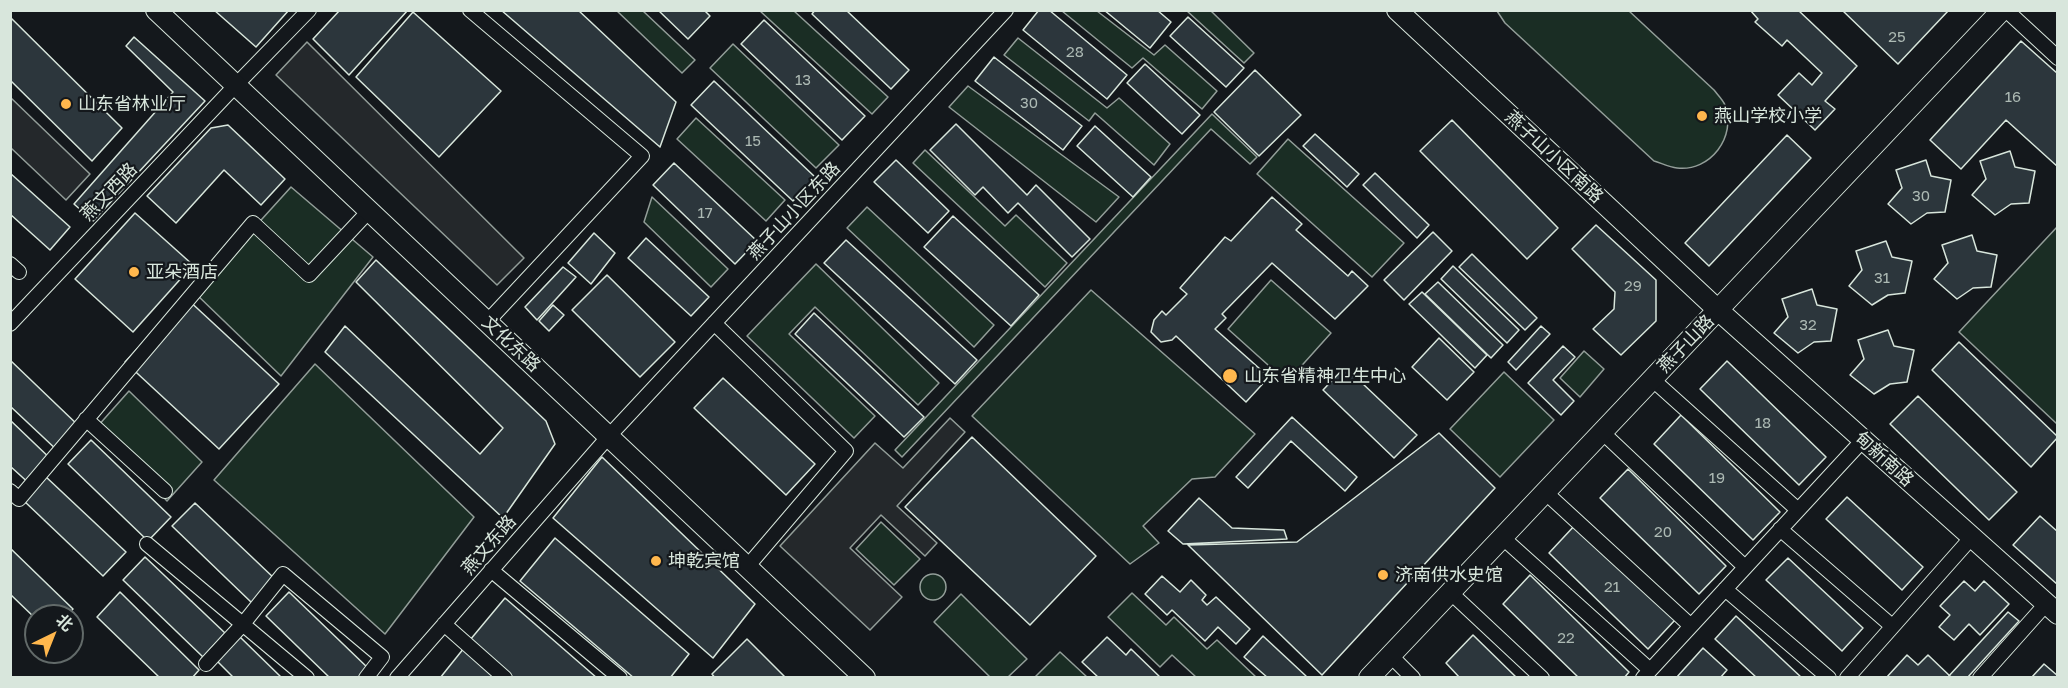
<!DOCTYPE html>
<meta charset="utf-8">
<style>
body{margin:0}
#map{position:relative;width:2068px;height:688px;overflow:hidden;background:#14181c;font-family:"Golos Text","Noto Sans SC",sans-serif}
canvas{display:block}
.frame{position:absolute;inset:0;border:12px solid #d8e6dc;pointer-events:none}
.north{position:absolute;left:24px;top:604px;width:60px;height:60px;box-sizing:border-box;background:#14181c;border:2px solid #626a69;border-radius:50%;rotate:43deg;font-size:16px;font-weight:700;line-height:24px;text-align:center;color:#d8e6dc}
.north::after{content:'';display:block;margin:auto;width:21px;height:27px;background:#ffb74d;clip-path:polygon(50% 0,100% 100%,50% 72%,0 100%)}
</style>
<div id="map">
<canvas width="2068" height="688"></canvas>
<div class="frame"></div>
<div class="north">北</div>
</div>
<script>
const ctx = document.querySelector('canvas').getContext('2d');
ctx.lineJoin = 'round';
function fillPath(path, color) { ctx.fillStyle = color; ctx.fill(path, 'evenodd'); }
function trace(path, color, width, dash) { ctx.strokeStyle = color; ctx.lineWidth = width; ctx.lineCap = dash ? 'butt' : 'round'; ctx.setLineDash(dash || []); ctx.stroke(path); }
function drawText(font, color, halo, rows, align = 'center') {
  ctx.font = font + ' "Golos Text","Noto Sans SC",sans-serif'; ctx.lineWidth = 4.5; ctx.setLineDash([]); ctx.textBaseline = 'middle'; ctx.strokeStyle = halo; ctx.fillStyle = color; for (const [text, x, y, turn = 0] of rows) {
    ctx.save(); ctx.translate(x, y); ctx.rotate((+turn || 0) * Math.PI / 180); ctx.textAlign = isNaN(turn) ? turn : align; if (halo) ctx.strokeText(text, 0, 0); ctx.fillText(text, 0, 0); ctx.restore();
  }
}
const green = new Path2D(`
 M617,11H643L695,60L682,73Z
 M760,11H794L888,97L872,114Z
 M1062,11H1097L1154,55L1165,45L1217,91L1202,109L1143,58L1132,68Z
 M1187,11H1211L1254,53L1244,63Z
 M1497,11H1629L1714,90C1717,94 1723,100 1725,105C1737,137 1710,172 1677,168C1669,167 1661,163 1654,161L1505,23Z
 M1018,38L1107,108L1119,98L1170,144L1154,165L1095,113L1089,121L1004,55Z
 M733,44L839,145L816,168L710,68Z
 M968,86L1119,197L1096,222L949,107Z
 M1212,114L1257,157L1250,164L1211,129L902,457L895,450Z
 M696,118L785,200L766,221L677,139Z
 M1288,139L1404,243L1372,277L1257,174Z
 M925,150L1005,226L1016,215L1067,263L1045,287L913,163Z
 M291,187L373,257L281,376L195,293Z
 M652,197L728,269L711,287L644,222Z
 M867,207L994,325L974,347L847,228Z
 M2057,227V424L1959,332Z
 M816,264L939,383L918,405L815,307L789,334L875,416L854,438L747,336Z
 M1271,280L1331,333L1287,382L1228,329Z
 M1091,290L1255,434L1215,477L1192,479L1143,526L1159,543L1130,564L972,416Z
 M1584,351L1604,369L1580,397L1560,378Z
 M315,364L474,517L385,634L214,480Z
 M1504,372L1554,420L1500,477L1450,429Z
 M129,391L202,462L167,501L97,427Z
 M881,522L920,559L894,585L856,549Z
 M920 587a13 13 0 1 1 26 0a13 13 0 1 1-26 0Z
 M1132,593L1166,625L1174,617L1207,649L1217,640L1256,677H1196L1172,655L1160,667L1108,617Z
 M961,594L1027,659L1008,677H990L934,622Z
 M1060,652L1087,677H1035Z`);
fillPath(green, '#1a2d24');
trace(green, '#939e99', 1.5);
const parking = new Path2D(`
 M307,42L524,258L497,285L276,75Z
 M10,97L90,174L66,200L11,148Z
 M950,418L965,432L897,506L937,543L925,556L881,515L850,548L902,597L870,630L780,546L875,443L903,468Z`);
fillPath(parking, '#24282b');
trace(parking, '#939e99', 1.5);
const building = new Path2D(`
 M214,10H289L256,47Z
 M340,10H408L349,75L313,39Z
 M501,10H578L676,102L660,147Z
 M658,10H704L710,16L688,39Z
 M815,10H846L909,70L891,89L812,14Z
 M1039,10H1049L1127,75L1107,99L1023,30Z
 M1104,10H1157L1171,22L1150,48Z
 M1750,10H1798L1857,66L1825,101L1835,109L1815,130L1778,95L1799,73L1812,85L1822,73L1787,40L1782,46L1755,22L1758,19Z
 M1842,10H1949L1898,64Z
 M413,12L501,91L439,157L356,77Z
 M10,17L122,128L92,161L10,80Z
 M1188,17L1244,68L1226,87L1170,36Z
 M764,20L865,116L842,140L741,44Z
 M134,37L205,101L93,221L74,204L173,92L126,46Z
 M2021,41L2058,74V167L2006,120L1961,169L1930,140Z
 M994,57L1082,126L1063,150L975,81Z
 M1145,64L1200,115L1182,134L1127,83Z
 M1255,70L1301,115L1259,156L1214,112Z
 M714,81L815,177L793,201L691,105Z
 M1452,120L1558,228L1527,259L1420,151Z
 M956,124L1027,195L1036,185L1090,239L1072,257L1018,203L1008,213L983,187L975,195L930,150Z
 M228,125L285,179L261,205L224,170L176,223L147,196L211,128Z
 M1095,126L1151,177L1133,197L1077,146Z
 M1315,134L1359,174L1347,187L1303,146Z
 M1787,135L1811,158L1709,266L1685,243Z
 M2010,151L2015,167L2035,171L2029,203L2011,204L1995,215L1972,195L1986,179L1980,161Z
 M896,160L949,211L928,233L874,182Z
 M1926,160L1931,176L1951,180L1945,212L1927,213L1911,224L1888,204L1902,188L1896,170Z
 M674,163L757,241L735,264L653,185Z
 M10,173L70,227L50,250L10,214Z
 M1375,173L1429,225L1417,238L1363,185Z
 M1272,197L1302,224L1296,230L1348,276L1352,271L1368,286L1335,319L1272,263L1222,314L1226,318L1215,329L1269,377L1246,402L1176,336L1172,340L1161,342L1151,332L1154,320L1162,311L1166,315L1187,294L1180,288L1225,237L1231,241Z
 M135,213L193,265L133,332L75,279Z
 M953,216L1039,295L1011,326L924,247Z
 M1596,225L1656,280V321L1621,355L1593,329L1614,309L1615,292L1572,249Z
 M1433,232L1452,251L1404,300L1384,280Z
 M594,233L615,253L591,284L568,263Z
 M1972,235L1977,251L1997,255L1991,287L1973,288L1957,299L1934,279L1948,263L1942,245Z
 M646,238L709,297L691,316L628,258Z
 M846,240L977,360L955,384L824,263Z
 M1886,241L1892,257L1912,261L1905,293L1888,295L1872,305L1849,286L1862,270L1856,251Z
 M1472,254L1537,318L1525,330L1459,267Z
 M376,260L546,421L555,444L503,518L325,352L345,326L480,454L503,428L356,282Z
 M1453,266L1519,330L1507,343L1441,279Z
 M563,267L576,277L537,320L525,307Z
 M607,275L675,342L640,377L572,310Z
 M1438,282L1503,345L1491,358L1425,294Z
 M1812,289L1817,305L1837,309L1831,341L1814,342L1798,353L1774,333L1788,317L1782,299Z
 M1422,292L1487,355L1475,368L1409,304Z
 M185,297L279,384L219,449L125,362Z
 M553,305L564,315L549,331L539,321Z
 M814,313L924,417L904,437L795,334Z
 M1541,326L1550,334L1516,370L1508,362Z
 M1888,330L1894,346L1914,350L1907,382L1890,384L1874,394L1850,375L1864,359L1858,340Z
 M1439,338L1474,372L1447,400L1412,367Z
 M1959,342L2058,437L2031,467L1932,370Z
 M1563,346L1575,357L1553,380L1574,401L1561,415L1528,383Z
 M10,360L81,428L59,452L10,406Z
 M1727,361L1826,457L1799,485L1700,389Z
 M1345,367L1417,435L1394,458L1323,390Z
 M723,378L815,464L786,495L694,408Z
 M1918,396L2017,492L1989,520L1890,424Z
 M1681,415L1780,512L1753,540L1654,444Z
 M1292,417L1357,477L1345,491L1291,441L1248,488L1236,477Z
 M10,420L55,463L32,486L10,466Z
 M1439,433L1495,488L1322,675L1188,545L1297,542Z
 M972,437L1096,556L1030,625L905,507Z
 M91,440L171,517L148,541L68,464Z
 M602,457L755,604L713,658L553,518Z
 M1628,469L1726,566L1699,594L1600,498Z
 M45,476L126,552L103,576L23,500Z
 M1847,497L1923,567L1902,590L1826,519Z
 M1199,498L1232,528L1284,530L1287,539L1183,544L1168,531Z
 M195,503L275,579L252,603L172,526Z
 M2040,516L2058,532V585L2013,545Z
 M1576,524L1675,620L1648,649L1549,553Z
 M555,538L689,654L670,678H634L520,581Z
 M10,548L73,609L67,616H36V619L10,594Z
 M145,557L225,633L203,657L123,580Z
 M1788,558L1863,628L1842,651L1766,580Z
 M1530,575L1629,672L1624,678H1579L1503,604Z
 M1162,576L1180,592L1191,580L1206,595L1202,600L1207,605L1216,597L1250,629L1236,644L1218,627L1205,641L1172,610L1167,615L1145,594Z
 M1964,581L1975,591L1984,581L2009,604L1980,635L1969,624L1954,640L1939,627L1950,615L1940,606Z
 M120,592L199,670L192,678H160L97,617Z
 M289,592L369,669L361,678H330L266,616Z
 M505,598L597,678H514L470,640Z
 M2008,612L2019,621L1967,678H1947Z
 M1736,616L1802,678H1757L1715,639Z
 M1473,635L1517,678H1460L1446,663Z
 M1263,636L1306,676L1305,678H1268L1244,657Z
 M240,637L282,678H234L217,661Z
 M1107,637L1126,655L1131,649L1161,678H1099L1082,662Z
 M747,639L786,678H715L712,674Z
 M464,648L498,678H440Z
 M1703,648L1727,670L1720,678H1676Z
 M1907,655L1918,665L1928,655L1952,678H1886Z
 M2044,664L2058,676V678H2031Z`);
fillPath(building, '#2c363c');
trace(building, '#d8e6dc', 1.5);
const street = new Path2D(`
 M470,10L642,156L487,322
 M2006,10L2058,58
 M10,264L19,272
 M714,323L846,451L747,567
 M10,324L235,86L309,10
 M1652,379L1798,510
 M86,419L165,491
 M1602,432L1745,567
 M10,491L19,499L253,223L309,275L369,211
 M1545,492L1691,626
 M1780,529L1892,626
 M1502,537L1650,670
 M147,544L307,678
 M491,570L620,678
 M1725,589L1829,678
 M1450,592L1542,678
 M444,624L505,678
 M1390,655L1413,678
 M206,664L243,624L283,574L382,657L366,678
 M397,678L609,436L1006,10
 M1643,678L1863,440
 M1847,678L1972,537
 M1980,678L2046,604`);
const secondary = new Path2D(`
 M156,10L865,678
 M1397,10L1718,310L2058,614
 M1369,678L2002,10`);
trace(street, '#d8e6dc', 16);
trace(secondary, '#d8e6dc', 22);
trace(street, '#14181c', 14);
trace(secondary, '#14181c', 20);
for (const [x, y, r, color] of [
 [66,104,6,"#ffb74d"],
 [1702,116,6,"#ffb74d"],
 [134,272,6,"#ffb74d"],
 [1230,376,8,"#ffb74d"],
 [656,561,6,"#ffb74d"],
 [1383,575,6,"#ffb74d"]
]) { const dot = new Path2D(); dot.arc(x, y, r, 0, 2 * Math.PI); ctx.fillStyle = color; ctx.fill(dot); trace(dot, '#14181c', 2); }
drawText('15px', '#adbab4', null, [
 ["25",1897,37],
 ["28",1075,52],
 ["13",803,80],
 ["16",2013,97],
 ["30",1029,103],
 ["15",753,141],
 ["30",1921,196],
 ["17",705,213],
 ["31",1882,278],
 ["29",1633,286],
 ["32",1808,325],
 ["18",1763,423],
 ["19",1717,478],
 ["20",1663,532],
 ["21",1612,587],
 ["22",1566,638]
]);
drawText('18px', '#d8e6dc', '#14181c', [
 ["山东省林业厅",78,104],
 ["燕山学校小学",1714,116],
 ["亚朵酒店",146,272],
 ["山东省精神卫生中心",1244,376],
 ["坤乾宾馆",668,561],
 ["济南供水史馆",1395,575]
], 'left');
drawText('18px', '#d8e6dc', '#14181c', [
 ["燕子山小区南路",1554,157,43],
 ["燕文西路",109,192,-46],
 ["燕子山小区东路",794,211,-47],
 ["文化东路",511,344,43],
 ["燕子山路",1686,344,-46],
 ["甸新南路",1884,459,42],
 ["燕文东路",489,545,-49]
]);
</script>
